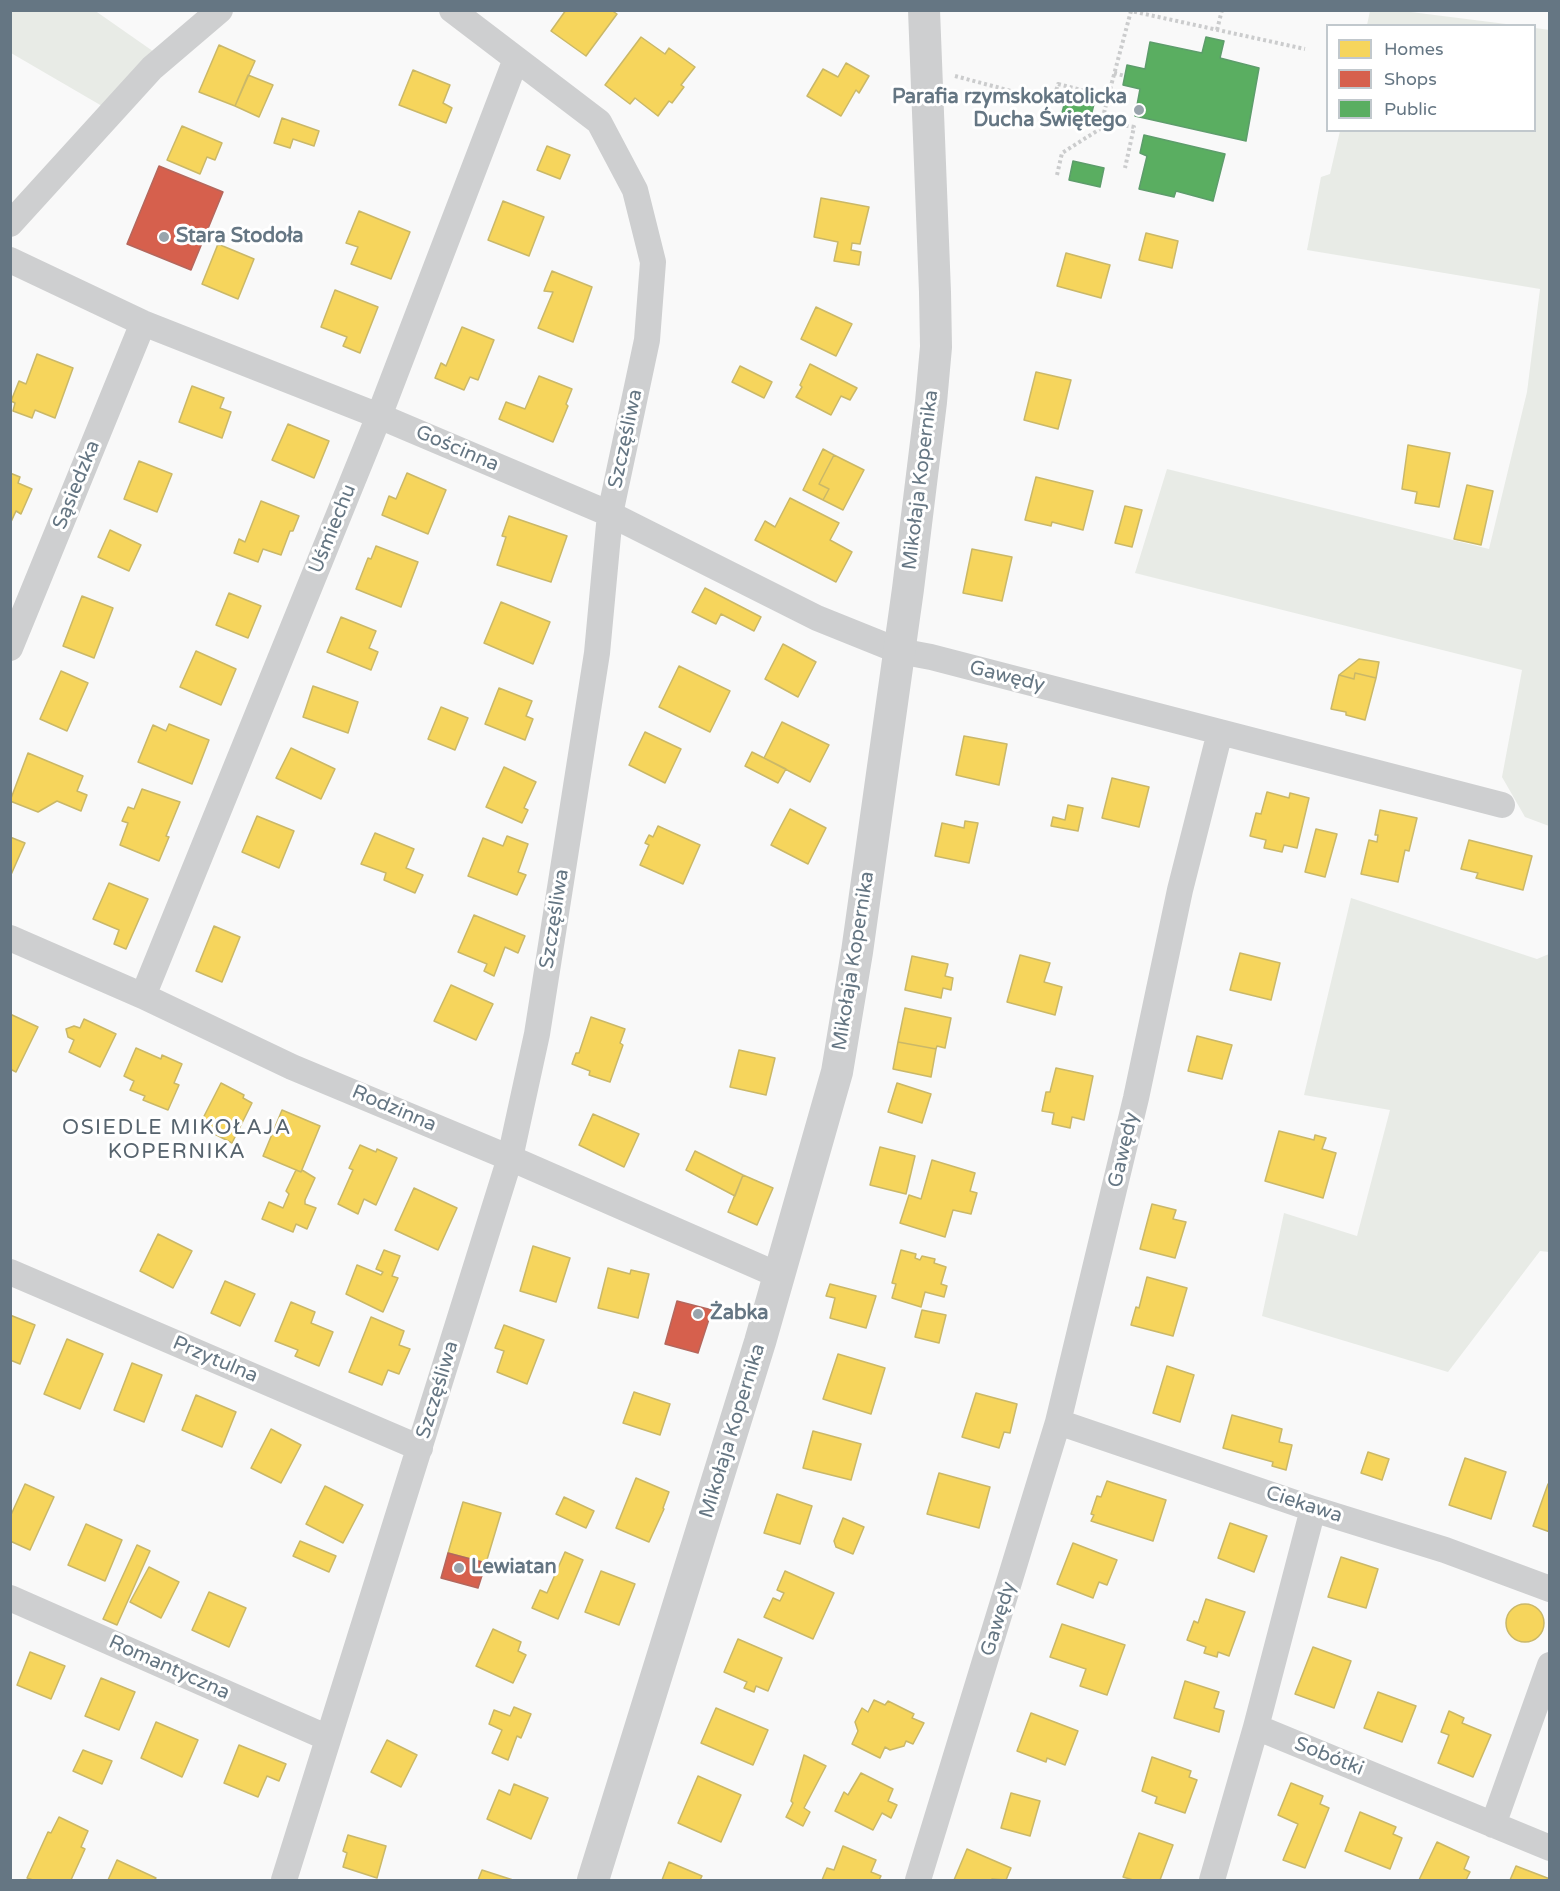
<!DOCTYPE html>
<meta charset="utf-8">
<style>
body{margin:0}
#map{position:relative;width:1560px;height:1891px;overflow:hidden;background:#f9f9f9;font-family:"Varela Round",sans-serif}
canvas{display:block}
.frame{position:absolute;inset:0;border:12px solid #657683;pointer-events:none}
.legend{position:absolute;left:1326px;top:24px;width:210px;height:108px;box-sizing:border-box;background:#fff;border:2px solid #c1c8cd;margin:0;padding:8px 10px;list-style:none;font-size:18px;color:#657683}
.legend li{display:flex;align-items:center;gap:12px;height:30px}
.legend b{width:30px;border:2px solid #c1c8cd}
</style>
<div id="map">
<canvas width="1560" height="1891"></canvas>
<div class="frame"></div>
<ul class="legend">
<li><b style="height:16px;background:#f6d55c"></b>Homes</li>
<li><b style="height:16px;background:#d6604d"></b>Shops</li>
<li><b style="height:16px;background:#5aae61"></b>Public</li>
</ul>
</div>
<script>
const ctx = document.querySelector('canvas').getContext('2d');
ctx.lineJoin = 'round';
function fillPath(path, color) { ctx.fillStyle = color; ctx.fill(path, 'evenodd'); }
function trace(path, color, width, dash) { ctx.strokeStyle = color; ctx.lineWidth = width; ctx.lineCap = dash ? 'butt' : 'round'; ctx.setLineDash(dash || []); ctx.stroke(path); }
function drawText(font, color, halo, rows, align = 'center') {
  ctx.font = font + ' "Varela Round",sans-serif'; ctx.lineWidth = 6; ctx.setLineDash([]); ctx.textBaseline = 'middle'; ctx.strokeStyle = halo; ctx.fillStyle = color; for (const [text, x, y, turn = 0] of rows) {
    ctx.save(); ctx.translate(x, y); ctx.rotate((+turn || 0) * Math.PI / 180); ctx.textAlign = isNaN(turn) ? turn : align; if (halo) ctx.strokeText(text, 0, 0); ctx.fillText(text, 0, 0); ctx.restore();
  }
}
fillPath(new Path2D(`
 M94,10L157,54L102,106L11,53V11Z
 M1370,11H1403L1514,25H1367Z
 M1535,28L1550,30L1549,826L1525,817L1502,777L1522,670L1135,573L1167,469L1489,549L1527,392L1540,289L1307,250L1321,177L1330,174L1340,131L1534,130Z
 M1351,898L1537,959L1549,954V1252L1540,1251L1448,1372L1262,1316L1284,1213L1357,1236L1390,1110L1304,1095Z`), '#e8ebe6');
const homes = new Path2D(`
 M566,10H611L617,14L586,56L551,31Z
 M641,37L665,54L669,48L695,67L681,85L684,87L672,103L669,101L658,116L635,98L630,104L605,85Z
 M219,45L255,61L235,106L199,92Z
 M846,63L869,76L859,93L856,90L841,116L807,96L823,69L838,77Z
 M413,70L450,85L443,103L452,108L446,123L399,105Z
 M248,75L273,85L259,117L235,106Z
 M282,118L319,131L314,146L293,139L290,148L274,143Z
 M182,126L222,143L215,160L207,157L200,174L167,160Z
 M547,146L570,155L560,179L537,170Z
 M821,198L869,207L860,244L852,243L851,250L861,252L859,265L834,261L838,242L814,237Z
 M503,201L544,217L529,256L488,240Z
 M359,211L410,232L391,279L351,264L358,247L346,243Z
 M1146,233L1178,241L1172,268L1139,260Z
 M218,244L254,259L238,299L202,284Z
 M1066,253L1110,265L1101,298L1057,286Z
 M552,271L592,287L573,342L538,328L553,292L544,291Z
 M335,290L378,307L360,353L343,346L347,337L321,327Z
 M816,307L852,324L836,356L801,339Z
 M462,327L494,340L478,380L470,377L464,390L435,378L441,363L446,366Z
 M37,354L73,368L55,418L35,410L32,418L13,411L15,403L11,401L19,381L26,384Z
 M810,364L857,388L850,400L841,396L831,415L796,397L802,387L800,385Z
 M740,366L772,382L764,398L732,382Z
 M1036,372L1071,380L1058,429L1024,420Z
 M539,376L572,389L566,404L568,406L553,442L499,419L506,402L525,409Z
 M192,386L224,398L220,408L231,412L222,438L179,422Z
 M288,424L329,441L314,478L272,460Z
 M1408,445L1450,453L1439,507L1415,503L1417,492L1402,489Z
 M823,449L834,455L819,484L829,489L823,500L803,490Z
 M834,455L864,470L843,510L823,500L829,489L819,484Z
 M139,461L172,474L157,512L124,499Z
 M10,473L20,477L18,483L32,489L21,514L16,511L10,524Z
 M407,473L446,490L428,534L382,515L389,496L396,499Z
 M1036,477L1093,491L1083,530L1052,522L1051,526L1025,520Z
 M1467,485L1493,491L1481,545L1454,539Z
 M790,498L839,523L830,540L852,552L836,582L755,540L765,521L775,527Z
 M261,501L299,516L293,531H290L281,555L263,549L258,562L234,553L239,539L245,542Z
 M1125,506L1142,510L1132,547L1115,543Z
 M509,516L567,536L551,582L497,565L506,537L502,536Z
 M110,530L141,545L129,571L98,557Z
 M376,546L418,562L401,607L356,589L368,558L371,559Z
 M972,549L1012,557L1002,601L963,593Z
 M705,588L761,617L754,631L721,614L716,624L692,612Z
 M229,593L261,606L248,638L216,625Z
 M82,596L113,608L94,658L63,646Z
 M501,602L550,622L533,664L484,643Z
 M341,617L376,631L369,648L378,652L371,670L327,652Z
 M783,644L816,662L798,697L765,679Z
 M196,651L236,669L221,705L180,687Z
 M1359,659L1379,662L1376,678L1355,673L1354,679L1339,675Z
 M679,666L730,691L710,732L659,707Z
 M61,671L88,683L67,731L40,719Z
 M1355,673L1376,678L1365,720L1346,715V712L1331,709L1339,675L1354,679Z
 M313,686L358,702L348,733L303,717Z
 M499,688L532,701L526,716L533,719L525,740L485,724Z
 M441,707L468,718L455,750L428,739Z
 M782,722L829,745L810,782L764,758Z
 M169,724L209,740L192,784L138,762L153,725L166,731Z
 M645,732L681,749L665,783L629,765Z
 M964,736L1007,744L999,785L956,775Z
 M291,748L335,769L321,799L276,778Z
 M752,752L786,769L778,783L745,766Z
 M28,753L83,776L77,791L87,795L81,811L57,801L38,812L10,801Z
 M504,767L536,782L524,808L528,810L522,823L486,807Z
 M1112,778L1149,787L1139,827L1102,818Z
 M142,789L180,802L166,836L169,837L159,861L120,845L128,823L122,821L128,807L134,809Z
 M1267,792L1289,798L1290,793L1309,798L1297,848L1284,845L1282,852L1264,848L1266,840L1250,836L1256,813L1261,814Z
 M1068,805L1083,808L1078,831L1051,826L1053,817L1065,820Z
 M790,809L826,828L808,864L771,845Z
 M1380,810L1417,818L1409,851L1405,850L1398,882L1361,874L1369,840L1377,842L1378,835H1375Z
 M257,816L294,831L279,868L242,852Z
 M965,821L978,823L969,863L935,856L942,823L964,828Z
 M658,826L700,845L683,884L640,865L649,845L645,843L649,835L653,837Z
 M1316,829L1337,834L1325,877L1305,872Z
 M375,833L414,849L406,868L423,875L415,893L384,880L386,873L361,864Z
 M507,836L528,844L518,872L526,875L517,895L468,876L483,838L503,846Z
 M10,837L25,843L10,877Z
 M1469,840L1532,856L1523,890L1476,878L1478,873L1461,869Z
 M109,883L148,899L126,949L114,944L119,930L93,919Z
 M474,915L525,936L518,953L505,947L494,976L484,971L487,964L458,952Z
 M214,926L240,937L222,982L196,971Z
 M1240,953L1280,963L1271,1000L1230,990Z
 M1020,955L1050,963L1044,982L1062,987L1055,1015L1007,1002Z
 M912,956L948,964L945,976L953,978L951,990L943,988L941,998L905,990Z
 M451,985L493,1004L476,1040L434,1021Z
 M905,1008L951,1018L945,1048L937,1046L936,1049L898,1042Z
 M10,1014L38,1027L16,1072L10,1069Z
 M591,1017L625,1029L620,1043L623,1045L610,1082L589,1075L590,1071L572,1064L576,1053H579Z
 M84,1019L116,1034L100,1067L69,1052L74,1040L68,1037L66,1029L74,1026L80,1028Z
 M1197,1036L1232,1045L1222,1079L1188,1071Z
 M898,1042L936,1049L931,1077L893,1069Z
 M136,1048L161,1059L162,1055L182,1064L174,1083L179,1085L168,1110L143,1100L145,1096L130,1090L134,1081L124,1076Z
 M739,1050L775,1058L766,1095L730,1087Z
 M1056,1068L1093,1076L1084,1120L1072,1117L1070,1128L1052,1124L1054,1113L1042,1111L1046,1092H1050Z
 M221,1083L244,1095L243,1098L252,1103L232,1143L199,1126Z
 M897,1083L931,1094L922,1123L888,1112Z
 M282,1110L320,1126L301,1172L263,1156Z
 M593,1114L639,1134L624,1167L579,1145Z
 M1279,1131L1314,1140L1315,1135L1326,1138L1322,1149L1336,1153L1323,1198L1265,1181Z
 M360,1145L376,1152L377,1149L397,1158L376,1205L364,1199L358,1214L338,1204L353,1170L349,1168Z
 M880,1147L915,1156L906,1194L870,1185Z
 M695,1151L743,1175L735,1196L686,1170Z
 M932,1160L975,1173L970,1191L977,1193L971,1214L953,1210L945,1237L900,1223L909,1195L921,1199Z
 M296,1170L301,1172L302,1170L315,1178L305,1200V1204L316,1208L307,1229L296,1224L293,1232L262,1219L269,1202L283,1208L289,1194L286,1191Z
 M743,1175L773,1188L757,1225L728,1212Z
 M414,1188L457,1208L438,1250L395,1230Z
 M1152,1204L1176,1210L1173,1219L1186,1222L1175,1258L1140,1249Z
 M158,1234L192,1251L173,1288L140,1271Z
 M533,1246L570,1258L556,1302L520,1291Z
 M384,1250L400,1256L392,1276L398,1278L383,1312L346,1294L357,1265L381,1275L383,1272L376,1269Z
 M901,1250L916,1254L915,1258L920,1260L922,1256L935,1259L934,1263L946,1267L941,1284L947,1286L944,1297L925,1292L921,1307L892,1298L896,1284L892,1283Z
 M608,1268L630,1274L631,1270L649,1274L638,1318L598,1308Z
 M1147,1277L1187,1288L1173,1336L1131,1325L1136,1307L1139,1308Z
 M225,1281L255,1294L240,1326L211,1313Z
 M830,1284L876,1296L866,1328L830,1318L835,1298L826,1296Z
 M291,1302L315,1312L311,1323L333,1332L319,1366L295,1356L298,1350L275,1341Z
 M922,1310L946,1315L939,1343L915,1337Z
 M10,1315L35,1325L20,1364L10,1360Z
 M371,1317L404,1331L399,1345L410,1349L399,1374L388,1370L382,1385L349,1372Z
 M504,1325L544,1340L527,1384L497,1372L504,1351L495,1348Z
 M67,1339L103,1354L80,1409L44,1394Z
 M838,1354L885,1368L871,1414L823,1399Z
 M132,1363L162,1375L144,1422L114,1410Z
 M1167,1366L1194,1375L1180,1422L1153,1413Z
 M634,1392L670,1404L660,1435L623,1423Z
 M976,1393L1017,1404L1010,1433L1004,1432L999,1448L962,1437Z
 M196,1395L236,1412L222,1447L182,1430Z
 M1232,1415L1282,1429L1279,1442L1292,1445L1286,1470L1272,1466L1273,1462L1223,1448Z
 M271,1429L301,1445L281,1483L251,1468Z
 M813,1431L861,1444L851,1480L803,1468Z
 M1368,1452L1389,1459L1382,1480L1361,1473Z
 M1465,1458L1506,1472L1491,1519L1449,1505Z
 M939,1473L990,1487L979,1528L927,1514Z
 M636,1478L669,1492L663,1508L664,1509L649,1542L616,1528Z
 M1107,1481L1166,1500L1153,1541L1091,1521L1094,1515L1091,1514L1097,1496L1101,1497Z
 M25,1484L54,1497L30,1550L10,1541V1517Z
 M1548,1484L1550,1485V1532L1533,1526Z
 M325,1486L363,1505L343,1543L306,1524Z
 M777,1494L812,1506L800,1544L764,1533Z
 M564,1497L594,1511L586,1528L556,1514Z
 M463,1502L501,1513L486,1563L448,1553Z
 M843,1518L864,1527L853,1554L836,1547L834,1541Z
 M1230,1523L1267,1536L1254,1572L1218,1558Z
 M86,1524L122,1540L105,1581L68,1565Z
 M300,1541L336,1556L329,1572L293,1556Z
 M1073,1543L1117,1560L1107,1585L1099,1582L1093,1598L1057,1584Z
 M137,1545L150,1551L117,1625L103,1619Z
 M565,1552L583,1560L558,1619L532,1608L540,1590L547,1593Z
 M1341,1557L1378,1569L1366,1608L1328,1597Z
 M149,1567L179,1582L161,1618L130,1602Z
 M601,1571L635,1584L619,1625L585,1612Z
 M785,1571L834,1593L813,1639L764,1617L773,1598L780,1601L784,1593L777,1590Z
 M209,1592L246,1608L229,1647L192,1630Z
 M1206,1599L1245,1612L1229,1656L1218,1652L1217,1657L1204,1653L1206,1647L1187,1640L1194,1621L1198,1623Z
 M1506 1623a19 19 0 1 1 38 0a19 19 0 1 1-38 0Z
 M1062,1624L1125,1645L1107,1695L1080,1686L1086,1669L1050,1657Z
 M493,1629L521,1642L518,1651L526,1655L513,1683L476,1666Z
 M738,1639L782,1658L768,1691L756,1686L754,1692L744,1688L747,1682L724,1672Z
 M1313,1647L1351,1661L1334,1708L1295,1694Z
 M30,1652L65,1666L51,1699L17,1685Z
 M101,1678L135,1692L119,1730L85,1716Z
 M1185,1681L1219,1692L1214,1708L1224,1711L1219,1732L1174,1718Z
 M1378,1692L1416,1706L1402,1742L1364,1728Z
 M874,1700L885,1705L888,1701L914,1714L912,1718L924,1723L913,1744L906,1741L904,1746L890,1750L885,1747L880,1758L852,1744L858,1731L855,1722L862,1708L868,1712Z
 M514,1707L531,1714L521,1738L517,1736L508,1760L492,1753L502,1730L489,1724L494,1710L510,1716Z
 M716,1708L768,1730L753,1765L701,1743Z
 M1449,1711L1464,1718L1462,1723L1491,1735L1473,1777L1438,1763L1449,1735L1441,1732Z
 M1031,1713L1078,1731L1065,1765L1047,1758L1046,1762L1017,1751Z
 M156,1722L198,1740L182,1777L141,1758Z
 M387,1740L417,1755L401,1787L371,1772Z
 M239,1745L286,1764L279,1781L267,1776L258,1797L224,1783Z
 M83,1750L112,1761L102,1784L73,1771Z
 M804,1755L826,1766L804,1808L810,1812L803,1826L786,1817L793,1803L791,1801Z
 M1152,1757L1191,1771L1189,1777L1197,1780L1185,1813L1155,1803L1157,1797L1142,1791Z
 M861,1773L893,1789L888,1801L897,1805L891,1818L882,1813L873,1830L835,1811L844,1792L848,1795Z
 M698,1776L741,1795L721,1842L678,1823Z
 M1291,1783L1323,1796L1320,1804L1329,1808L1305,1868L1283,1860L1298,1824L1278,1815Z
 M514,1784L548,1798L531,1839L487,1819L499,1790L510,1795Z
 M1011,1793L1040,1801L1030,1836L1001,1828Z
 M1360,1812L1396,1827L1393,1834L1402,1838L1390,1869L1345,1851Z
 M59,1817L88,1831L81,1847L85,1849L71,1880H33L27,1878L48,1832L51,1833Z
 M1139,1833L1173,1845L1160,1880H1133L1123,1877Z
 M348,1835L386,1846L377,1878L343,1867L347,1853L343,1851Z
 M1437,1842L1469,1857L1464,1869L1470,1872L1466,1880H1419Z
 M843,1846L876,1860L871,1872L881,1876L879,1880H822L827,1868L834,1870Z
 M967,1849L1011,1868L1006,1880L992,1879L991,1880H954Z
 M117,1860L156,1878L154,1880H108Z
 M669,1862L702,1876L700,1880H662Z
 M1516,1866L1550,1879V1880H1510Z
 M482,1870L513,1880H478Z`);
fillPath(homes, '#f6d55c');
trace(homes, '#cab868', 1.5);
const shops = new Path2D(`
 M159,166L223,192L191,270L127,244Z
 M677,1301L712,1310L698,1353L665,1344Z
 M448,1553L486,1563L478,1588L441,1578Z`);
fillPath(shops, '#d6604d');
trace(shops, '#b4675d', 1.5);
const public = new Path2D(`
 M1206,37L1224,41L1220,58L1259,68L1246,141L1135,116L1140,89L1123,85L1127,65L1145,69L1150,42L1202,53Z
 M1066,97L1094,104L1089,124L1061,117Z
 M1144,135L1225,154L1213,201L1176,191L1174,197L1139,189L1147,156L1140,153Z
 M1073,161L1104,168L1100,187L1069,180Z`);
fillPath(public, '#5aae61');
trace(public, '#5d9d6b', 1.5);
trace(new Path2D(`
 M1217,30L1222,10
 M1114,73L1125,76
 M955,76L1053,102L1058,84L1108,97L1131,11L1305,49
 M1102,121L1134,127L1125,168
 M1057,175L1062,153L1100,129L1108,97`), '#cbcccd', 4, [3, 3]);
trace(new Path2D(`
 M10,224L152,68L220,10
 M10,260L143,323L379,416L610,514L817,618L899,651L931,657L1220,732L1180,890L1136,1098L1058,1422L918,1880
 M10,648L143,323
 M1220,732L1502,805
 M10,938L143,996L292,1067L510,1158L780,1276
 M143,996L379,416L516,59
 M10,1272L420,1448
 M1058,1422L1313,1509L1445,1550L1550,1589
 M10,1598L328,1738
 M1256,1727L1313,1509
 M1493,1825L1550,1665
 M284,1880L510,1158L537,1034L597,653L610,514L647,340L653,262L635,190L599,122L452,10
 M1212,1880L1256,1727L1550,1848`), '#cecfd0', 26);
trace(new Path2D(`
 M593,1880L760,1342L837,1072L857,952L908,589L931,402L936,347L935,292L924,10`), '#cecfd0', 32);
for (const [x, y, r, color] of [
 [1139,110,6,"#99a4ac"],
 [164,237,6,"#99a4ac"],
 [698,1314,6,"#99a4ac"],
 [459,1568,6,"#99a4ac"]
]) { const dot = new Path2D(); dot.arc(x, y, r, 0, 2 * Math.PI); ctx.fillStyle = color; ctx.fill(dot); trace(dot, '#fff', 2); }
drawText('bold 20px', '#657683', '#fff', [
 ["Parafia rzymskokatolicka",1127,98,"right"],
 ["Ducha Świętego",1127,121,"right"],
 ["Stara Stodoła",176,237],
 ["Żabka",710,1314],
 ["Lewiatan",471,1568]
], 'left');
drawText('20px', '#657683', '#fff', [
 ["Szczęśliwa",626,439,-78],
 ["Gościnna",457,449,23],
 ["Mikołaja Kopernika",921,480,-83],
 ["Sąsiedzka",77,485,-68],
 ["Uśmiechu",333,529,-68],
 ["Gawędy",1007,677,14],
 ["Szczęśliwa",555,919,-81],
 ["Mikołaja Kopernika",854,961,-81],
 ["Rodzinna",394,1109,23],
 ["Gawędy",1124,1150,-77],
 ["Przytulna",215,1360,23],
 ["Szczęśliwa",438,1390,-73],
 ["Mikołaja Kopernika",733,1431,-73],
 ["Ciekawa",1304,1505,18],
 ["Gawędy",999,1619,-73],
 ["Romantyczna",169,1668,24],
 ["Sobótki",1329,1757,22]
]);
ctx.letterSpacing = '1.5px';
drawText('21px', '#57646e', '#fff', [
 ["OSIEDLE MIKOŁAJA",177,1128],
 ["KOPERNIKA",177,1152]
]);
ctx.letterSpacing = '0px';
</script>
